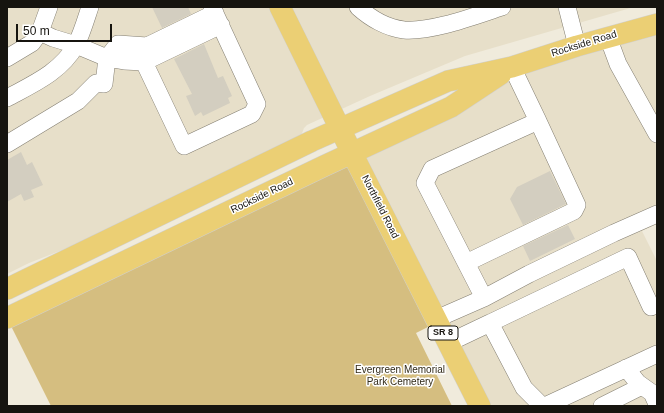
<!DOCTYPE html>
<style>
body{margin:0}
#map{position:relative;width:664px;height:413px;overflow:hidden;background:#f0ebdc;font-family:Arial,sans-serif}
canvas{display:block}
.frame{position:absolute;inset:0;border:8px solid #16140f;pointer-events:none}
.scale{position:absolute;left:16px;top:24px;width:96px;height:18px;box-sizing:border-box;border:2px solid #16140f;border-top:0;padding-left:5px;font-size:12px;line-height:14px;white-space:nowrap;color:#16140f;-webkit-text-stroke:3px #fff;paint-order:stroke}
</style>
<div id="map">
<canvas width="664" height="413"></canvas>
<div class="frame"></div>
<div class="scale">50 m</div>
</div>
<script>
const ctx = document.querySelector('canvas').getContext('2d');
ctx.lineJoin = 'round';
function fillPath(path, color) { ctx.fillStyle = color; ctx.fill(path, 'evenodd'); }
function trace(path, color, width, dash) { ctx.strokeStyle = color; ctx.lineWidth = width; ctx.lineCap = dash ? 'butt' : 'round'; ctx.setLineDash(dash || []); ctx.stroke(path); }
function drawText(font, color, halo, rows, align = 'center') {
  ctx.font = font + ' Arial,sans-serif'; ctx.lineWidth = 3; ctx.setLineDash([]); ctx.textBaseline = 'middle'; ctx.strokeStyle = halo; ctx.fillStyle = color; for (const [text, x, y, turn = 0] of rows) {
    ctx.save(); ctx.translate(x, y); ctx.rotate((+turn || 0) * Math.PI / 180); ctx.textAlign = isNaN(turn) ? turn : align; if (halo) ctx.strokeText(text, 0, 0); ctx.fillText(text, 0, 0); ctx.restore();
  }
}
fillPath(new Path2D(`
 M7,7H634L465,56L370,96L307,125L304,128L301,136L88,240L29,263L7,274Z
 M657,24V224L642,231L657,261V406H481L352,153L512,67Z`), '#e7dfc9');
fillPath(new Path2D(`
 M352,153L438,322L416,333L452,406H51L7,318Z`), '#d5be80');
fillPath(new Path2D(`
 M152,7H188L191,14L162,28Z
 M204,44L218,78L223,76L232,96L228,98L230,103L203,116L201,112L195,116L186,96L192,94L174,59Z
 M21,152L27,165L32,162L43,185L31,190L34,197L24,201L21,194L7,202V160Z
 M550,171L566,204L523,225L510,199L517,187Z
 M568,225L575,239L530,261L523,246Z`), '#d3cec0');
const minor = new Path2D(`
 M358,7C370,18 387,28 404,30C433,32 474,16 502,7
 M567,7L577,46
 M215,13L147,46L118,44L107,58L124,61L144,62L221,25
 M608,37L618,64L657,134
 M7,58L32,43L40,32L49,7
 M144,62L184,146L252,114L257,104L212,7
 M7,98C33,84 61,72 76,45C82,33 86,19 90,7
 M7,144L78,101L96,83L104,84L107,58L76,45L53,38L40,32
 M466,263L574,211L577,205L538,121
 M484,298L425,183L432,169L538,121L512,67
 M436,319L484,298L529,274L614,233L657,214
 M490,323L628,257L651,307
 M448,343L490,323L524,388L542,406
 M626,368L638,383L652,393L657,404
 M545,406L657,354
 M602,406L642,386`);
const major = new Path2D(`
 M280,7L352,153L480,406
 M7,289L312,141L448,81L512,67L577,46L657,24
 M7,318L324,166L451,107L501,74`);
trace(minor, '#847f72', 18);
trace(major, '#d0d0cf', 22);
trace(minor, '#fff', 17);
trace(major, '#ebcf74', 21);
for (const [x, y, w] of [
 [443,333,30]
]) { const box = new Path2D(); box.roundRect(x - w / 2, y - 7, w, 14, 3); ctx.fillStyle = '#fff'; ctx.fill(box); trace(box, '#16140f', 1); }
drawText('bold 9px', '#16140f', null, [
 ["SR 8",443,333]
]);
drawText('10px', '#16140f', '#fff', [
 ["Rockside Road",584,44,-17],
 ["Rockside Road",262,196,-26],
 ["Northfield Road",380,207,63]
]);
drawText('10px', '#312a18', '#fff', [
 ["Evergreen Memorial",400,370],
 ["Park Cemetery",400,382]
]);
</script>
